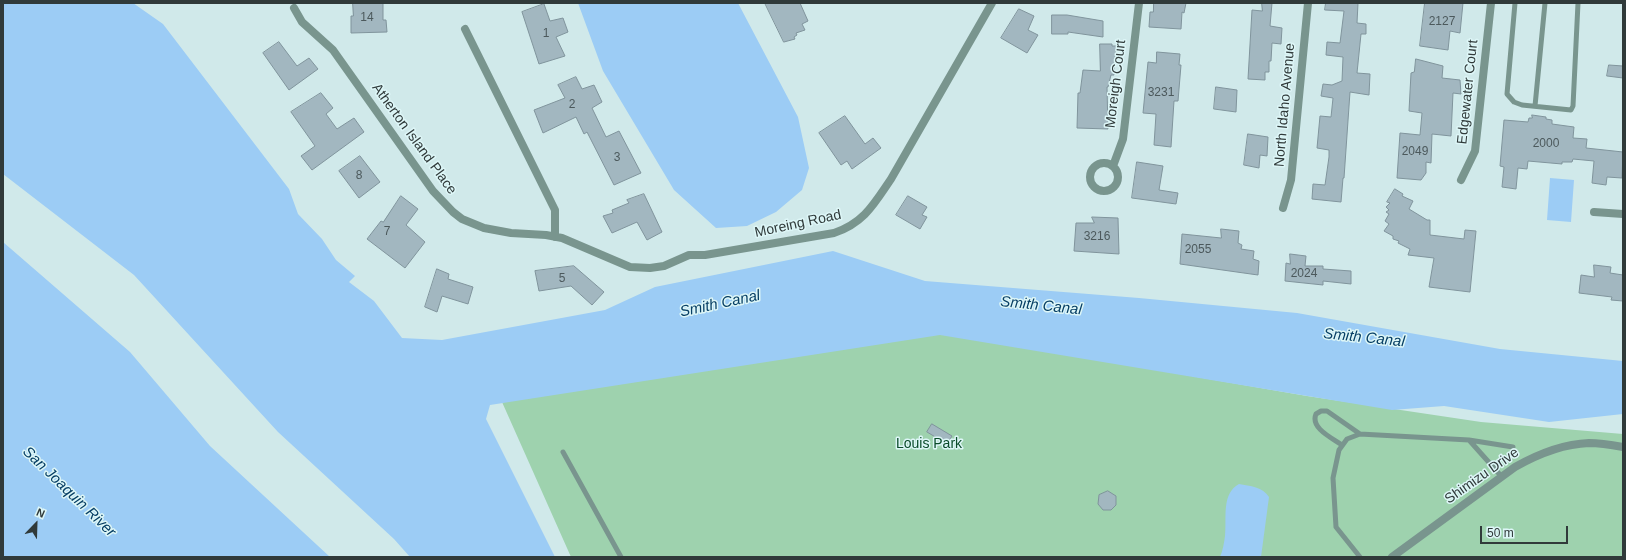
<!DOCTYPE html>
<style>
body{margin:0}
#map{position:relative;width:1626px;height:560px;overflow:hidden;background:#d0e9ea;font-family:Helvetica,sans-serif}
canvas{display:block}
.frame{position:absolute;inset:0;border:4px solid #303a3a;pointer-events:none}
.north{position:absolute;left:16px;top:504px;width:40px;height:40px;-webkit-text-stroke:3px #ddf6f7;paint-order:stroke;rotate:23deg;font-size:11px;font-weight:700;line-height:16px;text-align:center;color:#303a3a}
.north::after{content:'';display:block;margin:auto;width:14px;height:18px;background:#303a3a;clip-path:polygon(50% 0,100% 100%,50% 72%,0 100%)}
.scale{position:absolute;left:1480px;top:526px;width:88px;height:18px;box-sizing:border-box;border:2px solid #303a3a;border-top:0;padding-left:5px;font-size:12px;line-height:14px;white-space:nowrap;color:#303a3a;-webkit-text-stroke:3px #ddf6f7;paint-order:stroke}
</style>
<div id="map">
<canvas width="1626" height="560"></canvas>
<div class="frame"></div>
<div class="north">N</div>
<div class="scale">50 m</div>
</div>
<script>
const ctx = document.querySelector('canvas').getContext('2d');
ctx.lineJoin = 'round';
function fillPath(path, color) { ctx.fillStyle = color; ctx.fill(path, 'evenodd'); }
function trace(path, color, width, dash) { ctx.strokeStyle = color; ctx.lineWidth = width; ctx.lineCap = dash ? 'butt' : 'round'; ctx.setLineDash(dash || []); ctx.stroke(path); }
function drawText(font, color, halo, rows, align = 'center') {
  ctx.font = font + ' Helvetica,sans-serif'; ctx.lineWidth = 3; ctx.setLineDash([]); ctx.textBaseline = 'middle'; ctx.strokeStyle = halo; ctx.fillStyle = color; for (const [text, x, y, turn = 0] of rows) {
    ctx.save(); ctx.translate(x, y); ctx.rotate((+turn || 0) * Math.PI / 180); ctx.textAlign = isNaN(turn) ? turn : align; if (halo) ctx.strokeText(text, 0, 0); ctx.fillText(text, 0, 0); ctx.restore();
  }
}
fillPath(new Path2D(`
 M931,331L1307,396L1481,422L1623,434V557H571L498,393Z`), '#9ed2ae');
fillPath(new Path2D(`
 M3,3H133L163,24L289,189L298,214L322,239L336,260L355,276L349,282L374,301L402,338L442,340L605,310L655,287L833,251L925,281L1139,298L1297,313L1500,349L1623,361V414L1549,422L1444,406L1392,410L940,335L490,405L486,419L555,557H410L394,539L278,432L134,275L3,174Z
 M578,3H738L798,117L809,168L802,190L776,212L747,226L716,228L674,190L603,71Z
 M1550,178L1574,180L1571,222L1547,220Z
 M3,242L130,352L210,446L330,557H3Z
 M1239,484C1250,486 1263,487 1269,497L1261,557H1220C1223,550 1224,543 1225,536C1227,518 1221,494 1239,484Z`), '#9cccf5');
const building = new Path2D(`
 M353,3H383V20H386L387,32L351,33V16H353Z
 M765,3H800L808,21L802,24L805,30L796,33L797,35L794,37L795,39L784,42Z
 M1154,3H1186L1184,13L1182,12L1181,29L1149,27L1150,12H1153Z
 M1262,3H1272L1270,26L1282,28L1281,44L1272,43L1271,61H1269V72H1265V80L1248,79L1252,10L1262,11Z
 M1326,3H1358L1357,23L1366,24V34H1361L1357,73L1370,74L1369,95L1350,92L1344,178H1343L1341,202L1312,199L1313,184L1325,185L1329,157V150L1317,148L1320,116L1331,117L1333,98L1321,96L1323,84L1332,85L1342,81L1343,57L1326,55L1327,42L1340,43L1344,11L1325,10Z
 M1425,3H1463L1460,33L1450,31L1448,50L1420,46Z
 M544,4L550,21L563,18L568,32L556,37L565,56L539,64L522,12Z
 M1019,9L1034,16L1028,30L1038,35L1027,53L1001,38Z
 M1052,15H1067L1103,21V37L1068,32V34H1052Z
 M279,42L297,66L309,58L318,69L289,90L263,53Z
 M1100,44H1112V46H1116L1114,75H1111L1108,87H1107L1108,129L1077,128L1078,93H1080L1083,70L1100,71Z
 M1157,52L1180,54L1179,65H1181L1178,101H1174L1171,147L1154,145L1156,114L1143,113L1148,62L1156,63Z
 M1416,59L1443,66L1442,78L1460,80L1461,94L1453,93L1451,136L1432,134L1431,163L1426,162V173L1421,180L1397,178L1400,133L1420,135L1422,113L1409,111L1411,73L1414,72Z
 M1609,65L1623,66V78L1607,76Z
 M576,77L582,89L594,85L602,102L592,108L606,137L619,131L641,173L614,185L587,132L584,134L576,117L543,133L534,110L565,98L558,85Z
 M1216,87L1237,90L1236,112L1214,109Z
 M321,93L333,108L326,114L337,129L354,118L364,132L312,170L301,156L315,146L291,112Z
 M1532,115L1546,117V119L1552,120V124L1574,127L1573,138L1587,139L1586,148L1623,152L1622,178L1607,177L1606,185L1592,183L1594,161L1573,159L1572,162H1562V164L1528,161L1527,169L1518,168L1516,189L1502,187L1504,167L1500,166L1504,120L1528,122L1529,118H1532Z
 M845,116L865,144L873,138L881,148L852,169L847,161L841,165L819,133Z
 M1248,134L1268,137L1267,156L1260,155L1259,168L1244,165Z
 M360,156L380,182L359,198L339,171Z
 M1137,162L1163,166L1159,190L1178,193L1176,204L1132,198Z
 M1395,189L1403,194L1402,196L1413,201L1409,209L1427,220H1430V235L1464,239L1465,230L1476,231L1470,292L1429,287L1434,258L1408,255L1410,249L1398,243L1399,241L1393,239V236L1384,231L1389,224L1385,221L1389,214L1386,212L1389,210L1386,207L1390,203L1387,202Z
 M644,194L662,232L647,240L637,222L612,233L603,216L613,213L612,210L629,203L627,200Z
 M401,196L418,209L406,225L425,242L405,268L367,239L381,221L383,222Z
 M908,196L927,207L922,215L927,217L920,229L896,215Z
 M1092,217L1118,218L1119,254L1074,251L1076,223H1094Z
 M1221,229L1239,231L1238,243L1242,245L1241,249L1254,251L1253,259L1259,261L1258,275L1180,264L1182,234L1221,238Z
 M1290,254L1306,256L1305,266H1323V269L1351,271V284L1323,281V285L1285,281L1286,263L1290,264Z
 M1594,265L1611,267L1610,273L1623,275V301L1611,300L1612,297L1579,293L1581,275L1594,277Z
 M574,266L604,292L592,305L571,286L539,291L535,271Z
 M437,269L449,274L448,279L473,287L468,304L442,296L437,312L425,307Z
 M932,424L952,436L947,444L927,432Z
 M1108,491L1116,496V505L1111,510H1103L1098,504L1099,495Z`);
fillPath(building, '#a2b7c0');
trace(building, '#80949c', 1);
trace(new Path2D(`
 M1515,3L1507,94L1514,102L1522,105L1571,110L1573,106L1578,3
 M1535,106L1545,3
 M1469,440L1513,447
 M1342,445C1332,438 1310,428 1316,414L1321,411H1327L1360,434
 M563,452L621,557
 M1360,557L1336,527L1333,478L1339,450L1347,439L1360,434L1469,440L1502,477`), '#79958e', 5);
trace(new Path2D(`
 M294,8L302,22L333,50L433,191L453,212L462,219L484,228L511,233L546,235L562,238L630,267L650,268L664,266L689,255H705L834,233C864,223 874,204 891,179L992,3
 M465,29L555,210V237
 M1090 177a14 14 0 1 1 28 0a14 14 0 1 1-28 0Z
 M1113,166L1123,139L1139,3
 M1461,180L1475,151L1491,3
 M1283,208L1291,180L1308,3
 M1594,212L1623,214
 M1392,557L1515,467C1538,454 1562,444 1589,443C1600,443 1612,445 1623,447`), '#79958e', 8);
drawText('12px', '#4c595c', null, [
 ["14",367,18],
 ["2127",1442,22],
 ["1",546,34],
 ["3231",1161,93],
 ["2",572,105],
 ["2000",1546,144],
 ["2049",1415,152],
 ["3",617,158],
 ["8",359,176],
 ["7",387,232],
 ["3216",1097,237],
 ["2055",1198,250],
 ["2024",1304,274],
 ["5",562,279]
]);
drawText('14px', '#303a3a', '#ddf6f7', [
 ["Moreigh Court",1116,84,-83],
 ["Edgewater Court",1468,92,-84],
 ["North Idaho Avenue",1285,105,-85],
 ["Atherton Island Place",414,139,54],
 ["Moreing Road",798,224,-12],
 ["Shimizu Drive",1482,476,-35]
]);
drawText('14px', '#0a4b29', '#ddf6f7', [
 ["Louis Park",929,444]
]);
drawText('italic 15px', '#073f65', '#ddf6f7', [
 ["Smith Canal",720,304,-12],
 ["Smith Canal",1041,306,6],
 ["Smith Canal",1364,338,6],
 ["San Joaquin River",69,492,44]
]);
</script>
